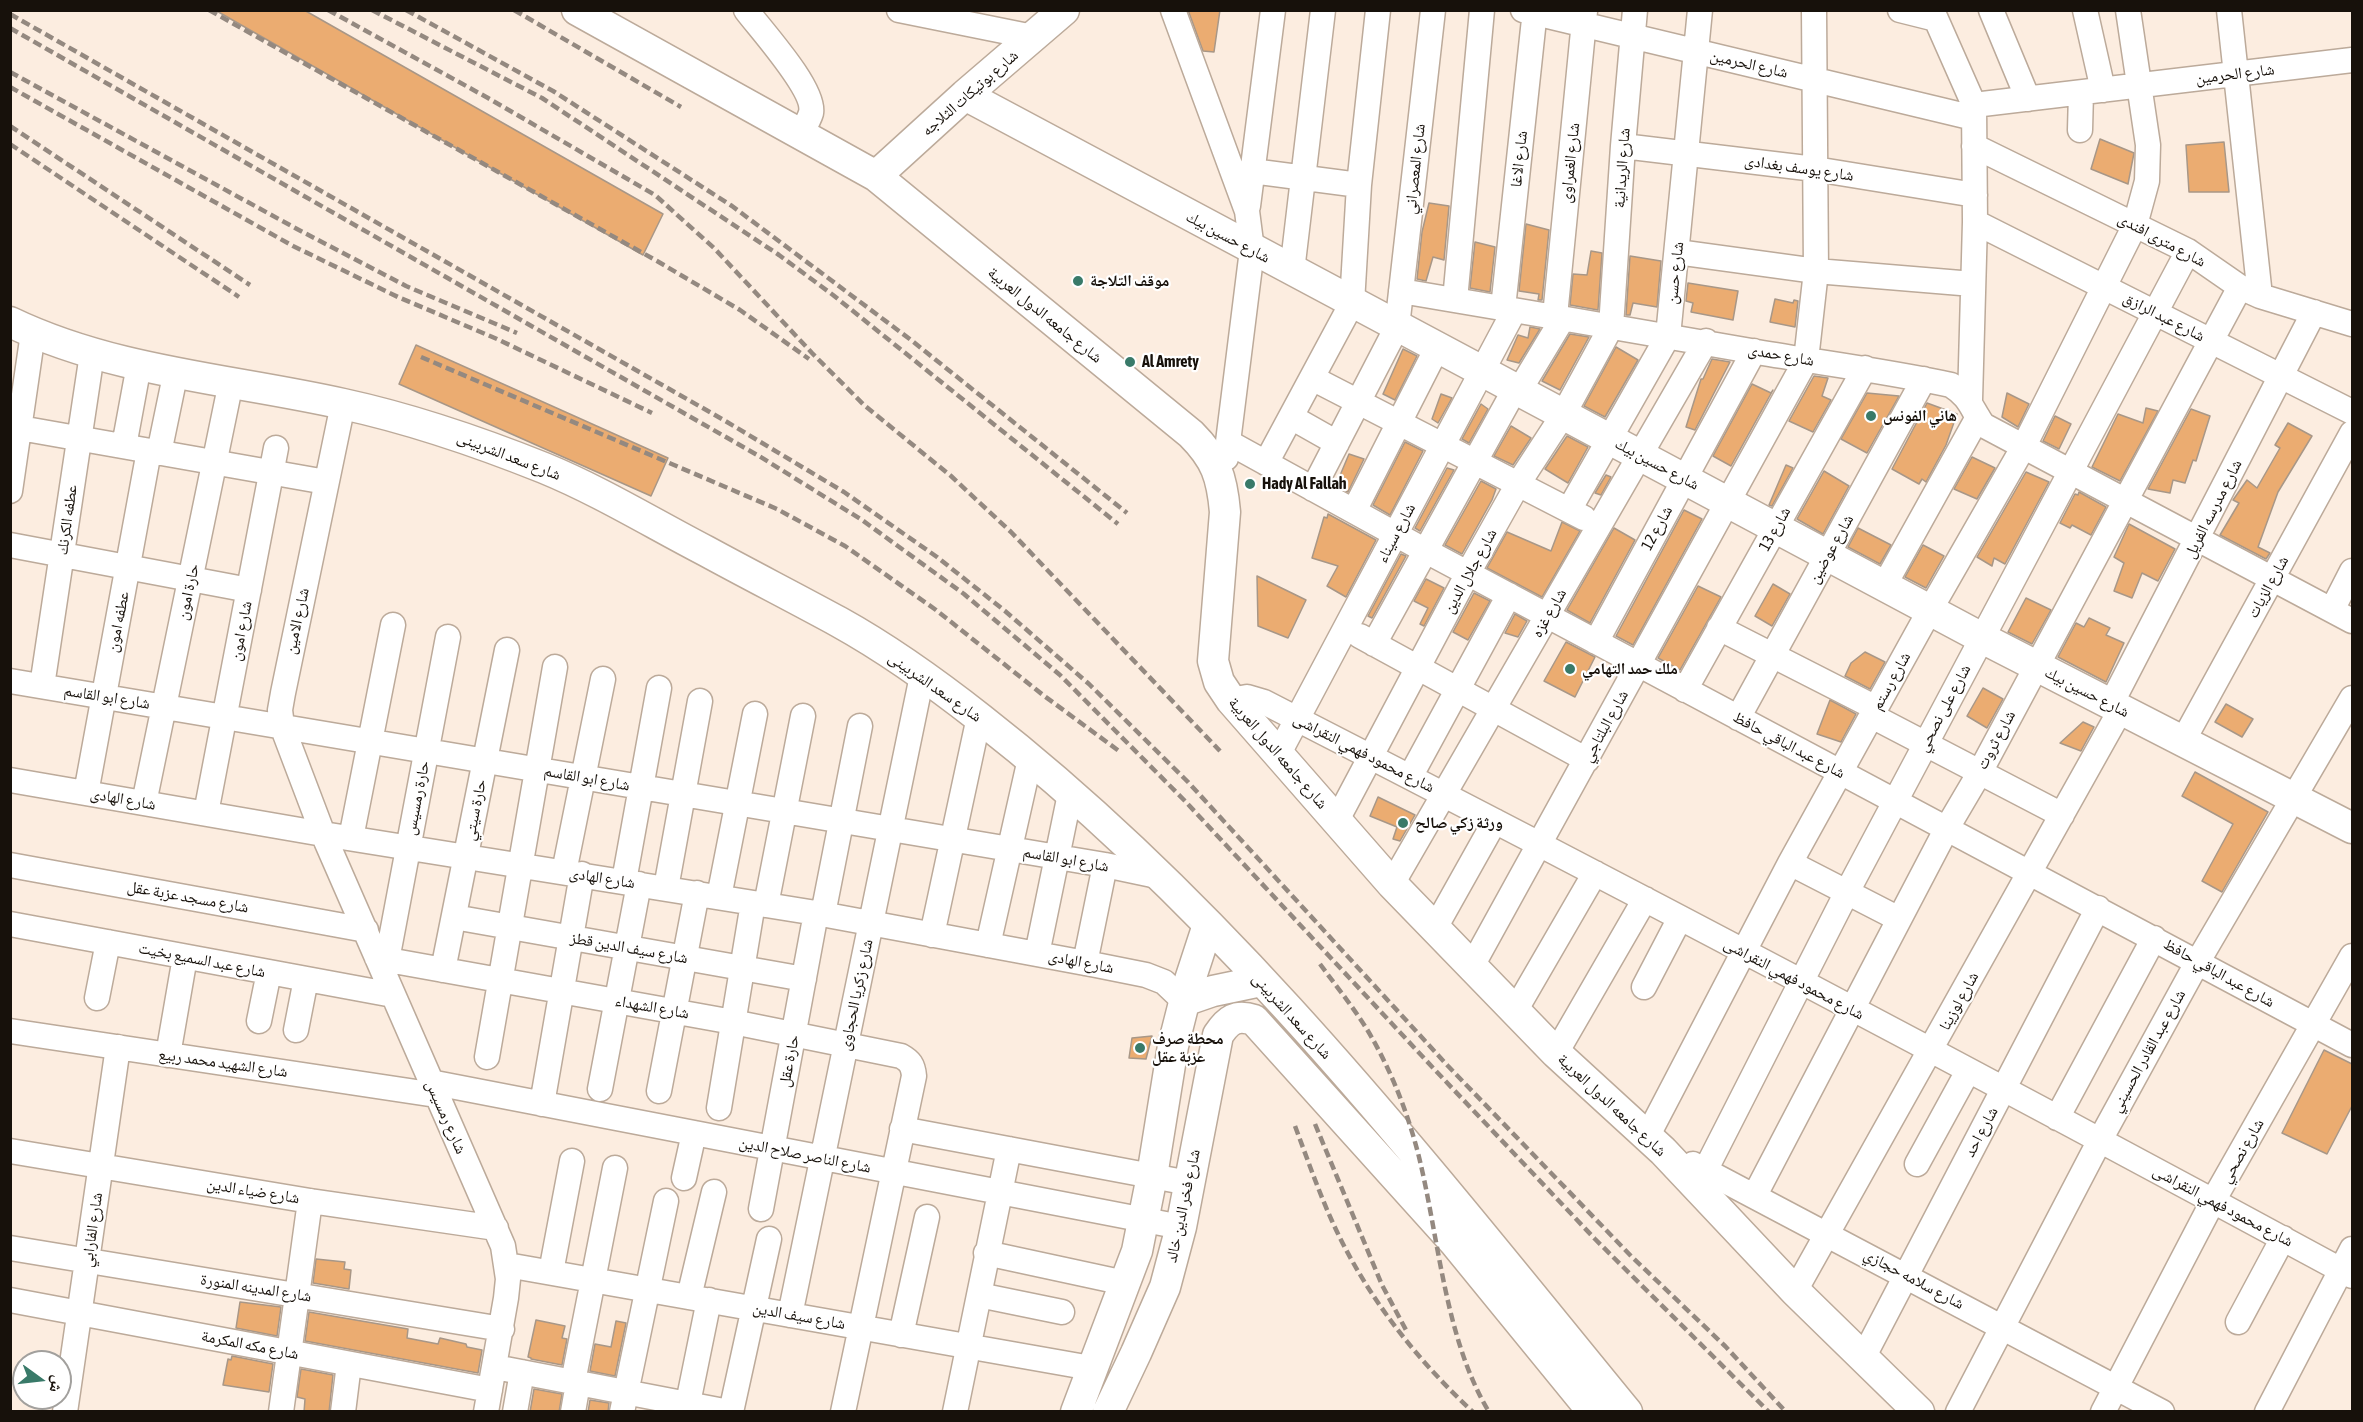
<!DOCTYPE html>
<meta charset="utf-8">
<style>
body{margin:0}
#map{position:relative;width:2363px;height:1422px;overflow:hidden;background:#fcede0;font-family:"Asap Condensed","Noto Naskh Arabic",sans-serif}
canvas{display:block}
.frame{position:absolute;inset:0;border:12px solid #17110b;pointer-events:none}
.north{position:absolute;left:12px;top:1350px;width:60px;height:60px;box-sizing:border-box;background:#fff;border:2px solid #a2a09d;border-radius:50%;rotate:105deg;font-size:16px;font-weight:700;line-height:24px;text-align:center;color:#17110b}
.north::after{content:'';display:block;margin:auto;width:21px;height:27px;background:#397a69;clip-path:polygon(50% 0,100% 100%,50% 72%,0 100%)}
</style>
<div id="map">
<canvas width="2363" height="1422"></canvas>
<div class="frame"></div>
<div class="north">ش</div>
</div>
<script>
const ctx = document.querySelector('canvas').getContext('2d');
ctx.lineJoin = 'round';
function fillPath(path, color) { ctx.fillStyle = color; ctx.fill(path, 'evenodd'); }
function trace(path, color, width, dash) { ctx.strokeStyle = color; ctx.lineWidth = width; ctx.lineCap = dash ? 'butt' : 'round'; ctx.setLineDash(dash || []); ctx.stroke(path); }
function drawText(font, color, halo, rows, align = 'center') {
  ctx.font = font + ' "Asap Condensed","Noto Naskh Arabic",sans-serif'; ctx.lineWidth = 4.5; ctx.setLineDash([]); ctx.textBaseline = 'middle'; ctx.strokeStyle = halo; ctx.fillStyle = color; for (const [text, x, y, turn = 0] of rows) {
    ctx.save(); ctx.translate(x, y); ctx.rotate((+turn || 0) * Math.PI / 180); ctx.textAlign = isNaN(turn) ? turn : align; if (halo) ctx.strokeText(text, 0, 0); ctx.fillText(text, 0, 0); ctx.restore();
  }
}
const building = new Path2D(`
 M215,10H304L663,214L643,255Z
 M1188,10H1220L1214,52L1203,51Z
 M2100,139L2134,153L2128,184L2091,169Z
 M2224,142L2229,192H2189L2186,145Z
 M1429,203L1449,206L1444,260L1433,257L1426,281L1417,279L1422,232Z
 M1526,224L1549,230L1542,300H1538L1539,294L1519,291Z
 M1475,242L1495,247L1490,292L1470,288Z
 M1591,251L1602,253L1598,310L1570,305L1573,274L1587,275Z
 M1630,256L1661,261L1657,307L1633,303L1630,315H1626Z
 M1688,283L1738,291L1733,320L1691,312L1693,303L1686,301Z
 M1775,299L1793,303L1794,300L1798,301L1795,327L1770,322Z
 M1530,327L1540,329L1519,363L1507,360L1518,335L1528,338Z
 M1570,334L1589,337L1560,390L1542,381Z
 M416,345L668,458L651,496L399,384Z
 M1616,347L1638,360L1605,417L1584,406Z
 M1403,349L1417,356L1395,400L1383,394Z
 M1712,359L1730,362L1695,430L1686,427L1701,379H1703Z
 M1814,376L1828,378L1822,396L1831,400L1813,432L1789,421Z
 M1752,384L1771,393L1773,390L1731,466L1713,456Z
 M1867,393L1899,396L1867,453L1841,439Z
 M2007,393L2029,404L2018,427L2002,417Z
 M1441,394L1452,398L1438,423L1432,419Z
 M1927,403L1957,414L1946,445L1926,482L1922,479L1919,484L1892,469Z
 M1481,404L1488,409L1469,443L1462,439Z
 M2146,408L2158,411L2120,481L2092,467L2118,414L2143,423Z
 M2191,409L2210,416L2196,461L2193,460L2185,483L2173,480L2170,493L2148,489Z
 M2055,416L2071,424L2059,449L2043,441Z
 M2288,423L2312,436L2278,492L2258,547L2270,553L2266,559L2220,535L2239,503L2233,500L2247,480L2257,488L2280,448L2275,445Z
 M1511,426L1531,438L1513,465L1494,456Z
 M1567,436L1588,447L1568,483L1545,469Z
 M1405,442L1423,451L1390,515L1373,505Z
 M1349,454L1364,459L1348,492L1336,485Z
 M1972,457L1995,468L1977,499L1954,489Z
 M1786,465L1793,468L1772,506L1769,505Z
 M1447,468L1454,470L1420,531L1415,528Z
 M1824,471L1849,486L1823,534L1797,519Z
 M2026,472L2049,482L2005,564L1994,558L1992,566L1977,557Z
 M1606,475L1611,477L1601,495L1595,493Z
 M1481,481L1496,489L1492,500L1462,554L1445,545Z
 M2079,492L2106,507L2091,535L2072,525L2070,528L2060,523L2075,494L2078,495Z
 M1684,510L1702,519L1633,645L1616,636Z
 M1328,514L1376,540L1346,597L1327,586L1338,566L1312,558L1324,517L1327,518Z
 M1562,522L1580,531L1542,597L1487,568L1507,532L1551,551Z
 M2129,524L2175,549L2158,581L2142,573L2132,598L2114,591L2124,563L2114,557Z
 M1614,528L1635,540L1590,623L1567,610Z
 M1858,528L1891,545L1880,564L1848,547Z
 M1923,545L1944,556L1926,588L1905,577Z
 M1401,554L1406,556L1372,618L1368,616Z
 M1257,576L1306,600L1288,638L1258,626Z
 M1426,579L1444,588L1424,626L1420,624L1428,608L1414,601Z
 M1773,584L1790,594L1772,626L1755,616Z
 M1698,586L1721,597L1680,670L1658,658Z
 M1474,593L1490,601L1468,640L1453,632Z
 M2026,598L2051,610L2032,644L2008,632Z
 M1515,614L1527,621L1518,637L1505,633Z
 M2089,618L2110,628L2106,635L2124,643L2106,682L2058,657L2076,623L2084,627Z
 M1566,642L1595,657L1575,697L1544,681Z
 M1865,652L1885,662L1870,689L1845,676L1851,663Z
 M1983,688L2003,699L1987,728L1967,716Z
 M1830,700L1856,714L1841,742L1817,734Z
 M2226,704L2253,719L2242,737L2215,722Z
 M2083,722L2094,727L2081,751L2060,743Z
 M2195,772L2268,812L2222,892L2202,881L2233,824L2182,796Z
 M1378,797L1415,815L1400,841L1393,839L1397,827L1370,816Z
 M1152,1036L1146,1059L1129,1058L1132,1038Z
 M2324,1050L2352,1064V1106L2327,1154L2282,1133Z
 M316,1259L345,1262L344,1269L351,1270L349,1289L313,1283Z
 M240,1302L281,1307L277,1336L236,1328Z
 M309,1312L408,1329L407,1338L438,1344L440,1338L466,1344L467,1347L482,1350L478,1373L305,1341Z
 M536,1320L565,1326L562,1338L567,1339L562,1365L531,1359V1358L528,1357Z
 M616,1321L626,1323L615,1376L590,1371L595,1344L611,1347Z
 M232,1356L273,1364L269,1392L223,1385L228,1359L231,1360Z
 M301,1369L333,1375L329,1412H304L305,1399L297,1397Z
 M534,1389L562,1394L559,1412H530Z
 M590,1400L609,1403L608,1412H588Z`);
fillPath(building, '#ebac71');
trace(building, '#a89787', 1.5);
const minor = new Path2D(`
 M746,10C761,30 816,90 811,113C809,120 804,128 800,135
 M899,10L1033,37
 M1173,10L1247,211L1252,250L1226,458
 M1523,10L1974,118
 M1900,10L1936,19
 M1932,10L1974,105L1975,222L1970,400
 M1991,10L2028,99
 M2085,10L2103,90
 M2229,10L2260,296
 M1974,105L2352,60
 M2080,130L2081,93
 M1623,146L1815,169L1975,195
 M1974,146L2188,251L2240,287L2260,296L2352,324
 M1252,171L1359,185
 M1248,206L1273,10
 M1975,222L2352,412
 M1677,252L1816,271L1973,284
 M1292,271L1323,10
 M1401,291C1520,311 1638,331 1757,352C1822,363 1886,371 1951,385C1970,397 1971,408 1983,425L2352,621
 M1455,300L1482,10
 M1503,308L1535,10
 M1555,316L1585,11
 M1312,378L1584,518
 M1519,391L1563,318
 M343,404L283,693L280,710L282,726L323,834L503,1246L508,1279L506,1298L486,1412
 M1291,417L1337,443
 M20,428L326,482
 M1228,442L1426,551L2352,1045
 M124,446L139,365
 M159,453L176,371
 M1266,463L1352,303L1359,185L1378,10
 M1313,489L1397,327L1433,10
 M10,491L33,333
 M1569,510L1668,336L1700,10
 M1354,511L1437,348
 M10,545L249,590
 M1884,586L1978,417
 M2332,610L2352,571
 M1719,628L1876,708
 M1360,636L1587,760
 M1596,642L1754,351
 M1374,644L1515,389
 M10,681L1105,865L1162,877
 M42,686L92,354
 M1685,690L1865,368
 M1231,700L1247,697L1264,702C1629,889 1992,1081 2352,1276
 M2111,704L2314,312
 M1872,716L2062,815
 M1738,718L1924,379
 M2183,741L2352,433
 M1278,755L1514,311
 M1410,777L1509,595
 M10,780L323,834L816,913L1096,965L1146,975L1164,982L1184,1001
 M86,793L149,451
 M144,803L231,382
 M206,813L276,448
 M1337,820L1468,573L1518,484L1563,415L1611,327L1623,146L1635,10
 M351,838L393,625
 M1790,863L1899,919
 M10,865L366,930
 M564,872L603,679
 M624,881L659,688
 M1392,884L1706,341
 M666,888L700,701
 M719,897L755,714
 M766,905L803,716
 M823,914L860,726
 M454,917L804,979
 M10,924L393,995
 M1435,928L1495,821
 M932,935L979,717
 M988,945L1030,759
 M1037,954L1070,794
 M377,958L733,1022L901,1056C910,1061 913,1065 914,1076L843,1412
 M387,960L448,637
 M1085,963L1105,865
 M1472,966L1806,360L1816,271L1814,10
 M443,970L507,650
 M1644,987L1680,918
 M97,998L108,942
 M1515,1011L1595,873
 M259,1021L269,972
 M296,1030L306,979
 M10,1031L436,1095
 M1556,1053L1645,899
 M168,1055L185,957
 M487,1057L555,667
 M430,1082L1181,1227
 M600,1089L639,884
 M659,1091L697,893
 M542,1104L582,874
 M719,1108L753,903
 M2057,1118L2154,938
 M902,1129L1189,1183
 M1647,1137L1790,863L1930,610L2024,446L2135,225L2147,181L2148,145L2128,10
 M10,1151L310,1201L496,1228
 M1693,1164L2162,1412
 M1917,1164L1968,1071
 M1706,1169L1847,892L2188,251
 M684,1178L694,1133
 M1755,1195L1947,828L1980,772L2240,287
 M761,1209L816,913
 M10,1248L502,1329
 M986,1253L1125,1283
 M507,1265L1091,1368
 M551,1272L572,1161
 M1795,1291L2121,709
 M979,1295L1062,1312
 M689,1297L714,1192
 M10,1300L490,1390
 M790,1315L922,676
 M2238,1322L2283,1238
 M901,1335L927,1217
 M1864,1356L2098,908
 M495,1367L729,1412
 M573,1382L615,1168
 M688,1403L709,1300
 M65,1412L118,1047
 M281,1412L310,1201
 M343,1412L349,1364
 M515,1412L522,1372
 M573,1412L578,1383
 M622,1412L666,1201
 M731,1412L769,1239
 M955,1412L1009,1149
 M1958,1412L2100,1140L2197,963L2352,698
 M2103,1412L2213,1201L2352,956
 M2267,1412L2352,1249`);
const major = new Path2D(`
 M577,10L876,176L1191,434C1216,459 1222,477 1225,512L1213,661L1219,682L1231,700L1392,884L1556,1053L1663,1151L1795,1291L1919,1412
 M965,95L1982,638L2352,828
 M876,176L965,95L1064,10
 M10,322C114,372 231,379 343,404C412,419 479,442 544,468C600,491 652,523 706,551C750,575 795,598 839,622C886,648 939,686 981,719C1231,914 1427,1168 1627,1412
 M1184,1001L1213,991L1261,981
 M1076,1412L1137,1251L1152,1176L1173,1046L1189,983L1208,925
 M1108,1412L1136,1353L1165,1287L1181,1227L1218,1035C1228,1020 1236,1014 1254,1020L1455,1243L1593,1412`);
trace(minor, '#bcaa9a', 27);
trace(major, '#bcaa9a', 33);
trace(minor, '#fff', 24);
trace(major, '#fff', 30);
trace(new Path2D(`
 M209,10L657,261L740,310L809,359
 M328,10L488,98L655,195L714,248L812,353L864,405L951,476L1011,532L1220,751
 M372,10L542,98L779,255L833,295L1118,524
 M406,10L553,91L732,206L911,340L1127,513
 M514,10L681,107
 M10,14L722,419L844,492L937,557L1005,611L1089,684L1188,782L1448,1066L1631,1256L1725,1346L1786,1412
 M10,28L759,456L862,520L964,594L1060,675L1185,801L1435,1070L1595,1239L1769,1412
 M10,72L297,229L406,286L517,333
 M10,87L293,246L398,297L497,339L652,413
 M10,126L250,285
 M10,144L239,297
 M421,357L777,509L845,546L936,610L1043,695L1119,751
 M1320,964C1336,986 1354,1008 1368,1031C1391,1070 1408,1113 1419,1157C1439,1239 1445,1339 1489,1412
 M1315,1124L1382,1285L1406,1330
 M1295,1126C1307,1158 1318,1190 1332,1221C1365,1294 1414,1357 1473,1412`), '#948980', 4.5, [9, 4.5]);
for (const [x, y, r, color] of [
 [1078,281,6,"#397a69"],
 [1130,362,6,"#397a69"],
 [1871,416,6,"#397a69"],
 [1250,484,6,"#397a69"],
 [1570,669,6,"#397a69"],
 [1403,823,6,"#397a69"],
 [1140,1048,6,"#397a69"]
]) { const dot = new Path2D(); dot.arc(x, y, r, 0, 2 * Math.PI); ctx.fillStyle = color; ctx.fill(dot); trace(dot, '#fff', 2); }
drawText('16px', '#17110b', '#fff', [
 ["شارع الحرمين",1749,64,13],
 ["شارع الحرمين",2235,74,-7],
 ["شارع بوتيكات الثلاجه",970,93,-41],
 ["شارع الاغا",1519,159,-84],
 ["شارع الغمراوى",1570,163,-84],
 ["شارع الريدانية",1622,168,-86],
 ["شارع يوسف بغدادى",1799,168,8],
 ["شارع المعصراني",1415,169,-84],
 ["شارع حسين بيك",1228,237,28],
 ["شارع مترى افندى",2162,240,28],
 ["شارع حسن",1675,273,-84],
 ["شارع جامعه الدول العربية",1045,315,39],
 ["شارع عبد الرازق",2164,317,27],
 ["شارع حمدى",1781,355,10],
 ["شارع سعد الشربينى",509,456,21],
 ["شارع حسين بيك",1657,464,28],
 ["شارع مدرسه الفريل",2213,509,-63],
 ["عطفه الكرنك",67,520,-82],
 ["شارع 12",1657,528,-62],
 ["شارع 13",1775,529,-61],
 ["شارع سيناء",1396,533,-62],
 ["شارع عوضين",1831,549,-61],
 ["شارع جلال الدين",1470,571,-61],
 ["شارع الزيات",2268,587,-61],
 ["حارة امون",188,592,-78],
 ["شارع غزه",1549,613,-60],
 ["شارع الامين",297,621,-78],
 ["عطفه امون",118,622,-79],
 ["شارع امون",241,631,-79],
 ["شارع رستم",1891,681,-61],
 ["شارع سعد الشربينى",935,687,35],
 ["شارع حسين بيك",2087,692,27],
 ["شارع ابو القاسم",107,697,9],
 ["شارع على نصحي",1944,708,-62],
 ["شارع البلتاجي",1605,726,-61],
 ["شارع ثروت",1996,740,-62],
 ["شارع عبد الباقي حافظ",1789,745,28],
 ["شارع جامعه الدول العربية",1278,753,49],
 ["شارع محمود فهمي النقراشى",1364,753,27],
 ["شارع ابو القاسم",587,778,10],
 ["حارة رمسيس",417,798,-79],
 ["شارع الهادى",123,799,10],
 ["حارة سيتي",475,810,-79],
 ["شارع ابو القاسم",1066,859,10],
 ["شارع الهادى",602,878,9],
 ["شارع مسجد عزبة عقل",188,897,10],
 ["شارع سيف الدين قطز",629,948,10],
 ["شارع عبد السميع بخيت",202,960,11],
 ["شارع الهادى",1081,962,11],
 ["شارع عبد الباقي حافظ",2219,973,29],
 ["شارع محمود فهمي النقراشى",1794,979,28],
 ["شارع زكريا الحجاوى",856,995,-78],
 ["شارع لوزينا",1959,1001,-61],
 ["شارع الشهداء",652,1007,10],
 ["شارع سعد الشربينى",1292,1016,48],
 ["شارع عبد القادر الحسيني",2148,1051,-61],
 ["حارة عقل",789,1061,-79],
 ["شارع الشهيد محمد ربيع",223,1063,8],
 ["شارع جامعه الدول العربية",1612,1105,43],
 ["شارع رمسيس",446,1117,66],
 ["شارع احد",1981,1132,-62],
 ["شارع نصحي",2242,1151,-60],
 ["شارع الناصر صلاح الدين",805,1155,11],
 ["شارع ضياء الدين",253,1191,9],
 ["شارع فخر الدين خالد",1183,1206,-78],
 ["شارع محمود فهمي النقراشى",2223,1206,28],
 ["شارع الفارابي",92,1230,-82],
 ["شارع سلامه حجازي",1914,1279,28],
 ["شارع المدينه المنورة",256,1288,9],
 ["شارع سيف الدين",799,1316,10],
 ["شارع مكه المكرمة",250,1345,11]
]);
drawText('bold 16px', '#17110b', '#fff', [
 ["موقف التلاجة",1090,281],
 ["Al Amrety",1142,362],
 ["هاني الفونس",1883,416],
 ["Hady Al Fallah",1262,484],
 ["ملك حمد التهامي",1582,669],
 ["ورثة زكي صالح",1415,823],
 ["محطة صرف",1152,1039],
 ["عزبة عقل",1152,1057]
], 'left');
</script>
